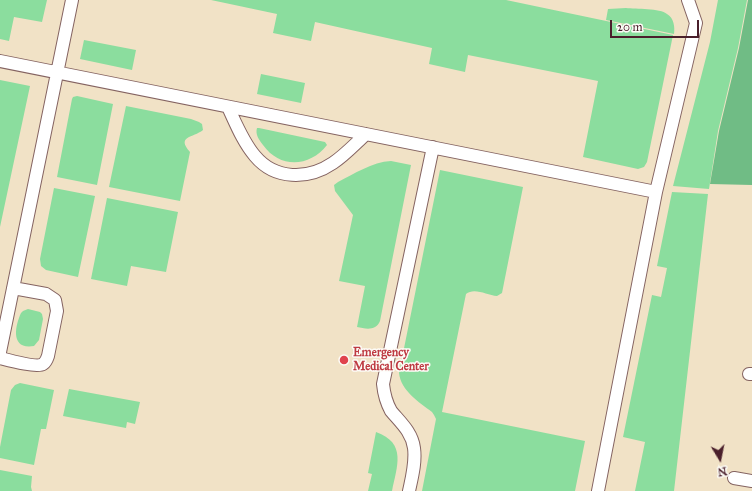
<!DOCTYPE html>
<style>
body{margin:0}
#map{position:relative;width:752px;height:491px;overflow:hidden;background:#f1e2c6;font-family:"IM FELL Great Primer",serif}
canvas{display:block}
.north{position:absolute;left:700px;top:439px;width:40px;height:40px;-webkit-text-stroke:3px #fdfcf7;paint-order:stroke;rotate:170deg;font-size:11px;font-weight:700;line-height:16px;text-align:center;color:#4a1f2b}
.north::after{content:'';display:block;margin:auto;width:14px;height:18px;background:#4a1f2b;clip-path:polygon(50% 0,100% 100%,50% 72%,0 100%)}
.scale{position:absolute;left:610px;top:20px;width:89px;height:18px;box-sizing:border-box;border:2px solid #4a1f2b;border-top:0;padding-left:5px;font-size:12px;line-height:14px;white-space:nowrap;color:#4a1f2b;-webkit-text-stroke:3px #fdfcf7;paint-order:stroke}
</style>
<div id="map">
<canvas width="752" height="491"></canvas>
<div class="north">N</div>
<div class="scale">20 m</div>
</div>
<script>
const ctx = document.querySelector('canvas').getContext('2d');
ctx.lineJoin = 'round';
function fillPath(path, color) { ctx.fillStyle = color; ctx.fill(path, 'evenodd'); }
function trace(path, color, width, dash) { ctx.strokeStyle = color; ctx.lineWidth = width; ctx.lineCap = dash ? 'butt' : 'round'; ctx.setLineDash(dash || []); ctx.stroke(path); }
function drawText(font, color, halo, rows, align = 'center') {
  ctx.font = font + ' "IM FELL Great Primer",serif'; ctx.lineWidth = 3; ctx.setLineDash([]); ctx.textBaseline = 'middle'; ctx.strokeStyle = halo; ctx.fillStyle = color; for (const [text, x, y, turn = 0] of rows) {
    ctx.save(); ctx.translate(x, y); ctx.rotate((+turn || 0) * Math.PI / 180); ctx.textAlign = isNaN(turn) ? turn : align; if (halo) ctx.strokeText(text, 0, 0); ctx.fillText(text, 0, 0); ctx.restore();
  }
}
fillPath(new Path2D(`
 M0,0H47L42,22L14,17L9,41L0,39Z
 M211,0H506L673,35L647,162L644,167L638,169L583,157L598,81L468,55L465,72L429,64L432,48L315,22L311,41L273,33L277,14Z
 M718,0H747L738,48L718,131L709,189L673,186L710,42H711H710Z
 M626,8C636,9 660,8 667,14C674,18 675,27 674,34L606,20L608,9Z
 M84,40L136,50L132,70L80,59Z
 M261,74L305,83L301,103L257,94Z
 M0,80L30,86L0,227Z
 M77,96L113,104L97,185L57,177L72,99L73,97Z
 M126,106L191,119L199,122L202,124L203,130C193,138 176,136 190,152L180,201L109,187Z
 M257,128H259L325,142L327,145C310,167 280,169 263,145C259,140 255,134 257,128Z
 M391,161L411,165L380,321C376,331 366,329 357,327L365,286L339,281L353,215L335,191L334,185L338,182C354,174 372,162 391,161Z
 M440,170L523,187L502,293L497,296C487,295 474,287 466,294L442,412L585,441L575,491H422L436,419L434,415L432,412C419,402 401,391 399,373Z
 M54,188L95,196L78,277L46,270L41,266L40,259Z
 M672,192L708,194L674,491H635L645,442L623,437L652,295L661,297L667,268L657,266Z
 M107,198L178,212L166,272L131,266L127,286L91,279Z
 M28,309L40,312L42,314L43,319L39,340L34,346C10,350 15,326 21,313L23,311Z
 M20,383L54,390L46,429H41L34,465L0,458V447L11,390L15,385Z
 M69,389L140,402L135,424L127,422L126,428L63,416Z
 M376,432C407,443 397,466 392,491H368L372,474L368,473Z
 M0,470L32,476L31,487L32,491H0Z`), '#8bdd9e');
fillPath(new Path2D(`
 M748,0H752V185L710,184L719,131L739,48Z`), '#70bc85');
const lane = new Path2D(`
 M0,61L656,192
 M228,107C236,124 243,142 255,156C275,180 308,180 333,163C345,155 355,144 366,134
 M0,352L72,0
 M0,358C8,360 37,368 43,364C46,362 47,359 48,356L57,311L55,300L46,294L13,288
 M749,374H752
 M734,478L752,481
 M409,491C412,477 416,462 414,448C412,432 400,422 391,411C386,402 384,394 383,384L433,147
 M598,491L656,192L696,23L688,0`);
trace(lane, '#846361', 14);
trace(lane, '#fff', 12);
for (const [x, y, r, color] of [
 [344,360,5,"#e0444e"]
]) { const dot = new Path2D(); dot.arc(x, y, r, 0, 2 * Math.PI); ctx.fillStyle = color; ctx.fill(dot); trace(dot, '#fdfcf7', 1.5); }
drawText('bold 12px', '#be3a42', '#fdfcf7', [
 ["Emergency",353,353],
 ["Medical Center",353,367]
], 'left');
</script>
